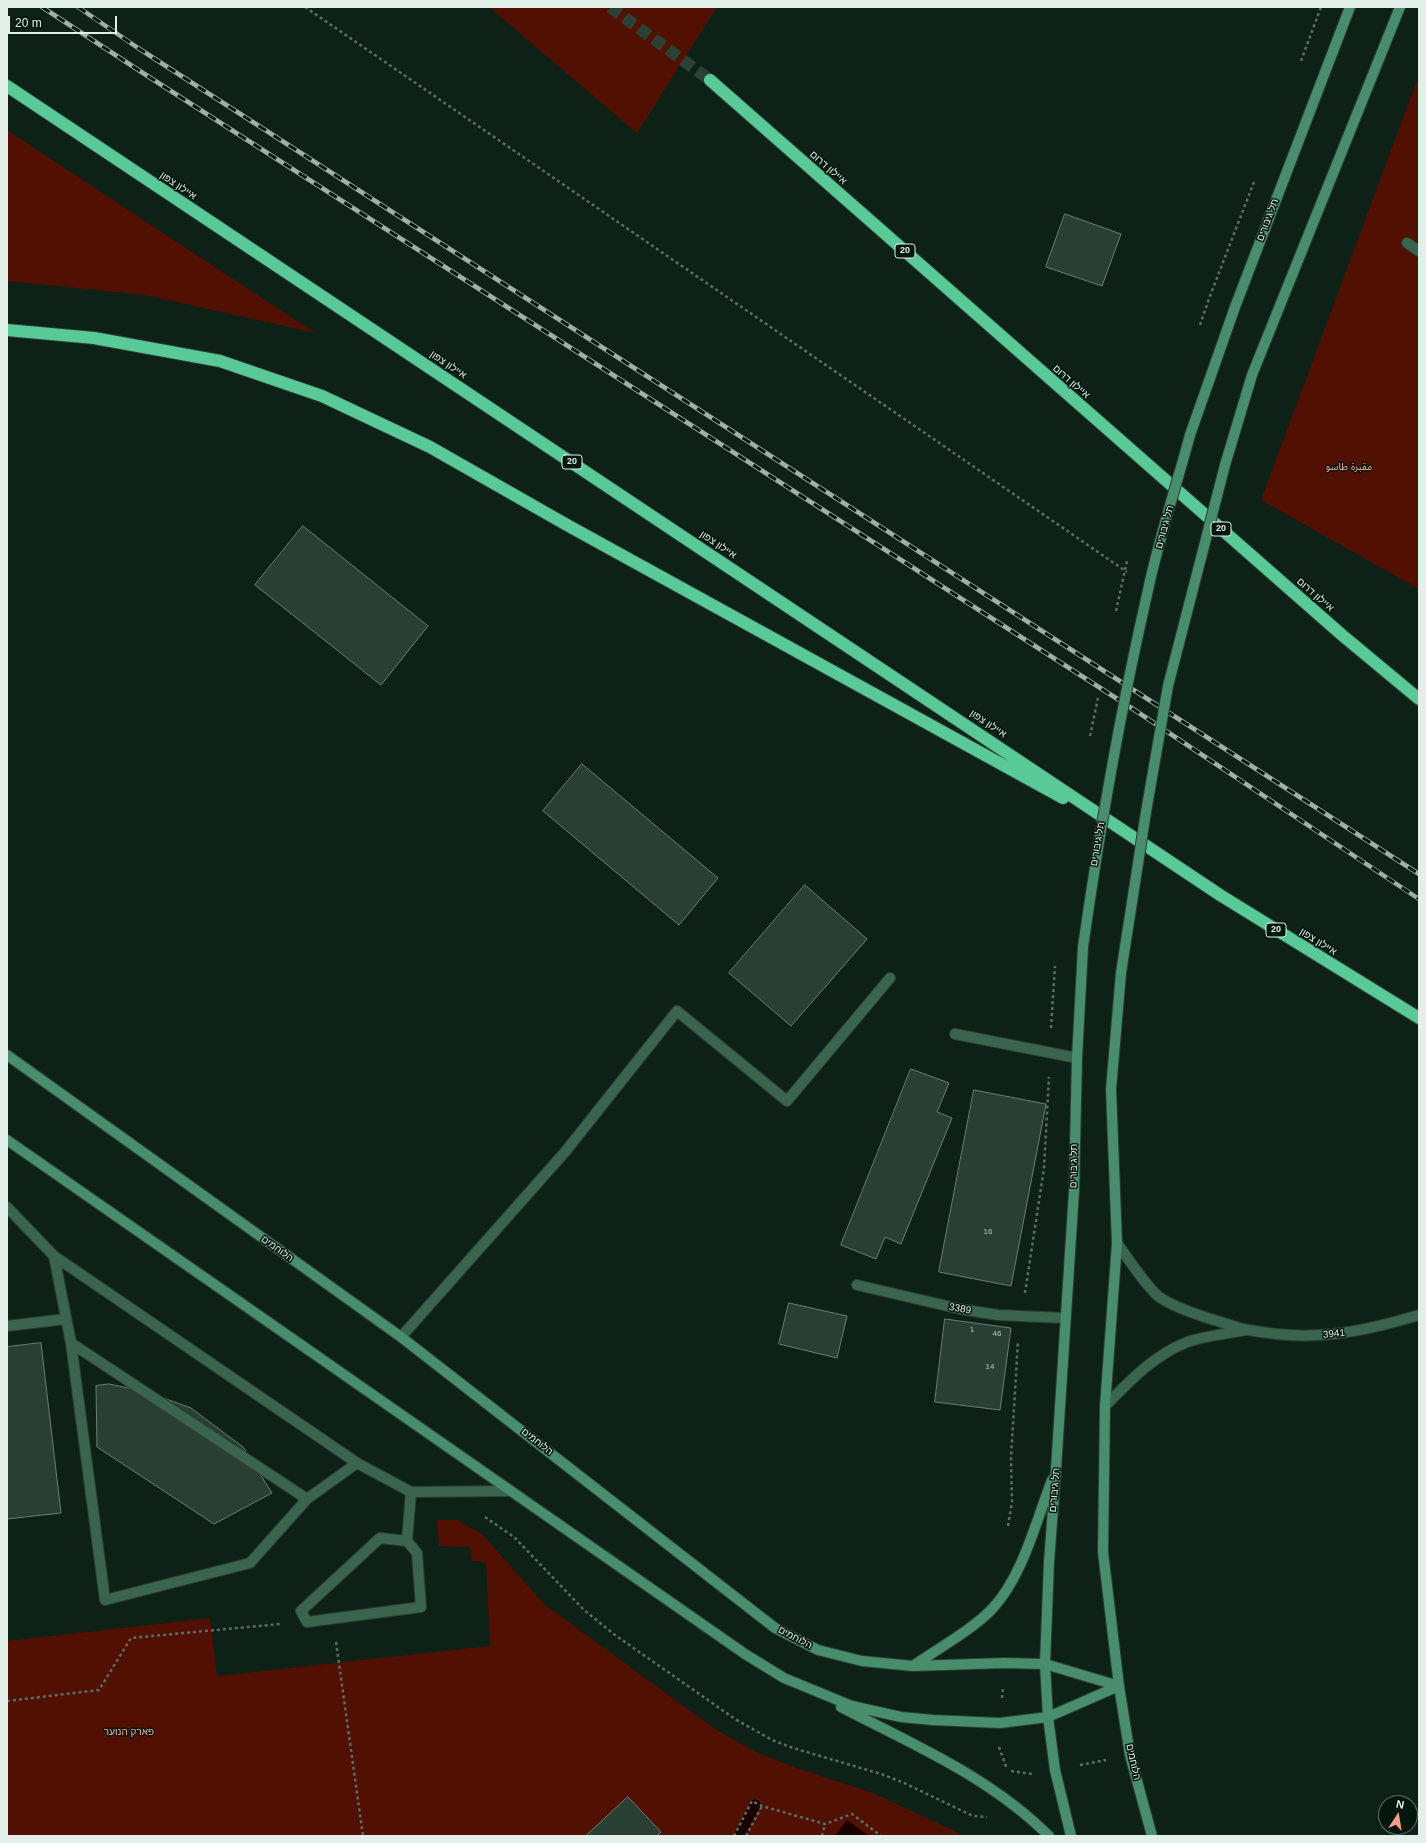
<!DOCTYPE html>
<meta charset="utf-8">
<style>
body{margin:0}
#map{position:relative;width:1426px;height:1843px;overflow:hidden;background:#0d2117;font-family:Arial,sans-serif}
canvas{display:block}
.frame{position:absolute;inset:0;border:8px solid #e3f0e9;pointer-events:none}
.north{position:absolute;left:1378px;top:1795px;width:40px;height:40px;box-sizing:border-box;background:#04170e;border:1px solid #5d6e66;border-radius:50%;rotate:12deg;font-size:11px;font-weight:700;line-height:16px;text-align:center;color:#e3f0e9}
.north::after{content:'';display:block;margin:auto;width:14px;height:18px;background:#f49e88;clip-path:polygon(50% 0,100% 100%,50% 72%,0 100%)}
.scale{position:absolute;left:8px;top:16px;width:109px;height:18px;box-sizing:border-box;border:2px solid #e3f0e9;border-top:0;padding-left:5px;font-size:12px;line-height:14px;white-space:nowrap;color:#e3f0e9;-webkit-text-stroke:3px #04170e;paint-order:stroke}
</style>
<div id="map">
<canvas width="1426" height="1843"></canvas>
<div class="frame"></div>
<div class="north">N</div>
<div class="scale">20 m</div>
</div>
<script>
const ctx = document.querySelector('canvas').getContext('2d');
ctx.lineJoin = 'round';
function fillPath(path, color) { ctx.fillStyle = color; ctx.fill(path, 'evenodd'); }
function trace(path, color, width, dash) { ctx.strokeStyle = color; ctx.lineWidth = width; ctx.lineCap = dash ? 'butt' : 'round'; ctx.setLineDash(dash || []); ctx.stroke(path); }
function drawText(font, color, halo, rows, align = 'center') {
  ctx.font = font + ' Arial,"Noto Sans Arabic","Noto Sans Hebrew",sans-serif'; ctx.lineWidth = 3; ctx.setLineDash([]); ctx.textBaseline = 'middle'; ctx.strokeStyle = halo; ctx.fillStyle = color; for (const [text, x, y, turn = 0] of rows) {
    ctx.save(); ctx.translate(x, y); ctx.rotate((+turn || 0) * Math.PI / 180); ctx.textAlign = isNaN(turn) ? turn : align; if (halo) ctx.strokeText(text, 0, 0); ctx.fillText(text, 0, 0); ctx.restore();
  }
}
fillPath(new Path2D(`
 M489,7H717L637,133Z
 M1419,75V589L1261,500Z
 M7,130L315,333L146,295L7,281Z
 M437,1520H457L483,1535L544,1604L715,1729L756,1752L794,1767L873,1793L965,1836H7V1641L210,1618L217,1676L490,1646L486,1562L472,1561L470,1547L439,1546Z`), '#511001');
fillPath(new Path2D(`
 M847,1820L869,1836H835Z`), '#180100');
trace(new Path2D(`
 M739,1836L755,1805`), '#180100', 11);
const building = new Path2D(`
 M1065,214L1121,234L1102,286L1046,267Z
 M303,526L428,626L381,685L255,585Z
 M582,764L718,878L679,925L543,811Z
 M805,885L867,939L791,1026L729,973Z
 M911,1069L949,1083L937,1112L952,1118L901,1244L885,1237L876,1259L841,1245Z
 M974,1090L1046,1104L1011,1286L939,1272Z
 M789,1303L847,1316L837,1358L779,1344Z
 M945,1319L1011,1328L1000,1410L935,1402Z
 M41,1343L61,1513L7,1519V1347Z
 M109,1384L147,1392L191,1408L243,1447L272,1493L214,1524L97,1447L96,1386Z
 M628,1797L661,1832L657,1836H586Z`);
fillPath(building, '#2a3f34');
trace(building, '#698074', 1);
trace(new Path2D(`
 M610,7L710,80`), '#2d4036', 12, [12, 6]);
const lane = new Path2D(`
 M1407,243L1419,251
 M955,1034L1077,1058
 M7,1207L54,1256L357,1463L411,1492L511,1491
 M54,1256L71,1343L307,1499L357,1463
 M7,1326L66,1319
 M401,1337L565,1152L677,1011L787,1101L890,978
 M71,1343L105,1600L250,1563L307,1499
 M407,1541L380,1538L301,1611L307,1622L421,1607L417,1553L407,1541L411,1492`);
const street = new Path2D(`
 M1117,1243C1130,1261 1142,1281 1158,1296C1171,1306 1198,1315 1214,1320C1225,1323 1237,1328 1249,1330C1312,1342 1359,1333 1419,1315
 M857,1285L960,1309L998,1315L1065,1318
 M1105,1406C1130,1381 1153,1356 1185,1343C1201,1336 1228,1334 1246,1330`);
const secondary = new Path2D(`
 M1190,435L1235,307L1350,7
 M1225,465L1252,375L1400,7
 M1121,973L1111,1089L1117,1243L1105,1406L1103,1552L1119,1686L1130,1755L1152,1836
 M7,1055L401,1337L775,1628L818,1650L862,1661L913,1666L1004,1663L1045,1664L1119,1686
 M7,1140L745,1654L784,1678L852,1706L901,1717L933,1720L1000,1723L1048,1717L1119,1686
 M913,1666C937,1649 972,1630 992,1609C1023,1576 1036,1521 1052,1480
 M841,1707C914,1745 990,1777 1049,1836
 M1071,1836L1055,1770L1048,1717L1045,1664L1049,1562L1056,1469L1074,1191L1077,1058L1083,947`);
const highway = new Path2D(`
 M710,80L1342,635L1419,699
 M7,86L1220,895L1419,1018
 M7,330L94,338L220,361L322,396L430,447L567,525L1063,798`);
trace(lane, '#2b3e34', 12);
trace(street, '#2b3e34', 12);
trace(secondary, '#2b3e34', 12);
trace(highway, '#2b3e34', 14);
trace(new Path2D(`
 M305,7L1127,572
 M1301,61L1321,7
 M1200,325L1210,296L1254,182
 M1051,1028L1055,966
 M1025,1293L1044,1168L1049,1077
 M485,1517L514,1537L584,1610L615,1635L735,1719L772,1740L793,1748L881,1774L902,1782L973,1816L987,1817
 M1008,1526L1012,1502L1011,1458L1018,1341
 M336,1642L363,1836
 M1002,1698L1003,1687
 M7,1701L99,1690L131,1638L280,1624
 M999,1747L1007,1769
 M1080,1765L1106,1760
 M1011,1771L1032,1774
 M734,1836L752,1801L762,1806L825,1824L852,1814L881,1836
 M746,1836L762,1806
 M822,1836L825,1824`), '#5b6d64', 2.5, [3, 3]);
trace(lane, '#3b644f', 10);
trace(street, '#3b644f', 10);
trace(secondary, '#488d6c', 10);
trace(highway, '#59c997', 12);
const rail = new Path2D(`
 M42,7L146,75L1133,709L1419,899
 M78,7L138,48L1419,874`);
trace(rail, '#a0afa7', 4.5);
trace(rail, '#04170e', 3, [9]);
const secondaryBridge = new Path2D(`
 M1083,947C1100,827 1121,708 1148,590C1159,538 1176,487 1190,435
 M1121,973L1146,812L1168,686L1225,465`);
trace(secondaryBridge, '#2b3e34', 12, []);
trace(new Path2D(`
 M1116,611L1127,561
 M1090,736L1098,698`), '#5b6d64', 2.5, [3, 3]);
trace(secondaryBridge, '#488d6c', 10);
drawText('8px', '#b5c4bc', null, [
 ["16",988,1232],
 ["1",972,1330],
 ["46",997,1334],
 ["14",990,1367]
]);
for (const [x, y, w] of [
 [905,251,20],
 [572,462,20],
 [1221,529,20],
 [1276,930,20]
]) { const box = new Path2D(); box.roundRect(x - w / 2, y - 7, w, 14, 3); ctx.fillStyle = '#04170e'; ctx.fill(box); trace(box, '#e3f0e9', 1); }
drawText('bold 9px', '#e3f0e9', null, [
 ["20",905,251],
 ["20",572,462],
 ["20",1221,529],
 ["20",1276,930]
]);
drawText('10px', '#e3f0e9', '#04170e', [
 ["איילון דרום",828,168,41],
 ["איילון צפון",178,186,34],
 ["תל גיבורים",1268,220,-69],
 ["איילון צפון",448,365,34],
 ["איילון דרום",1071,382,41],
 ["תל גיבורים",1165,527,-74],
 ["איילון צפון",718,545,34],
 ["איילון דרום",1315,595,41],
 ["איילון צפון",988,724,34],
 ["תל גיבורים",1098,844,-80],
 ["איילון צפון",1318,942,32],
 ["תל גיבורים",1074,1166,-89],
 ["הלוחמים",277,1249,36],
 ["3389",960,1309,10],
 ["3941",1334,1334,-6],
 ["הלוחמים",537,1442,38],
 ["תל גיבורים",1055,1490,-85],
 ["הלוחמים",795,1638,28],
 ["הלוחמים",1133,1762,77]
]);
drawText('10px', '#fcb09c', '#04170e', [
 ["مقبرة طاسو",1349,467],
 ["פארק הנוער",129,1732]
]);
</script>
